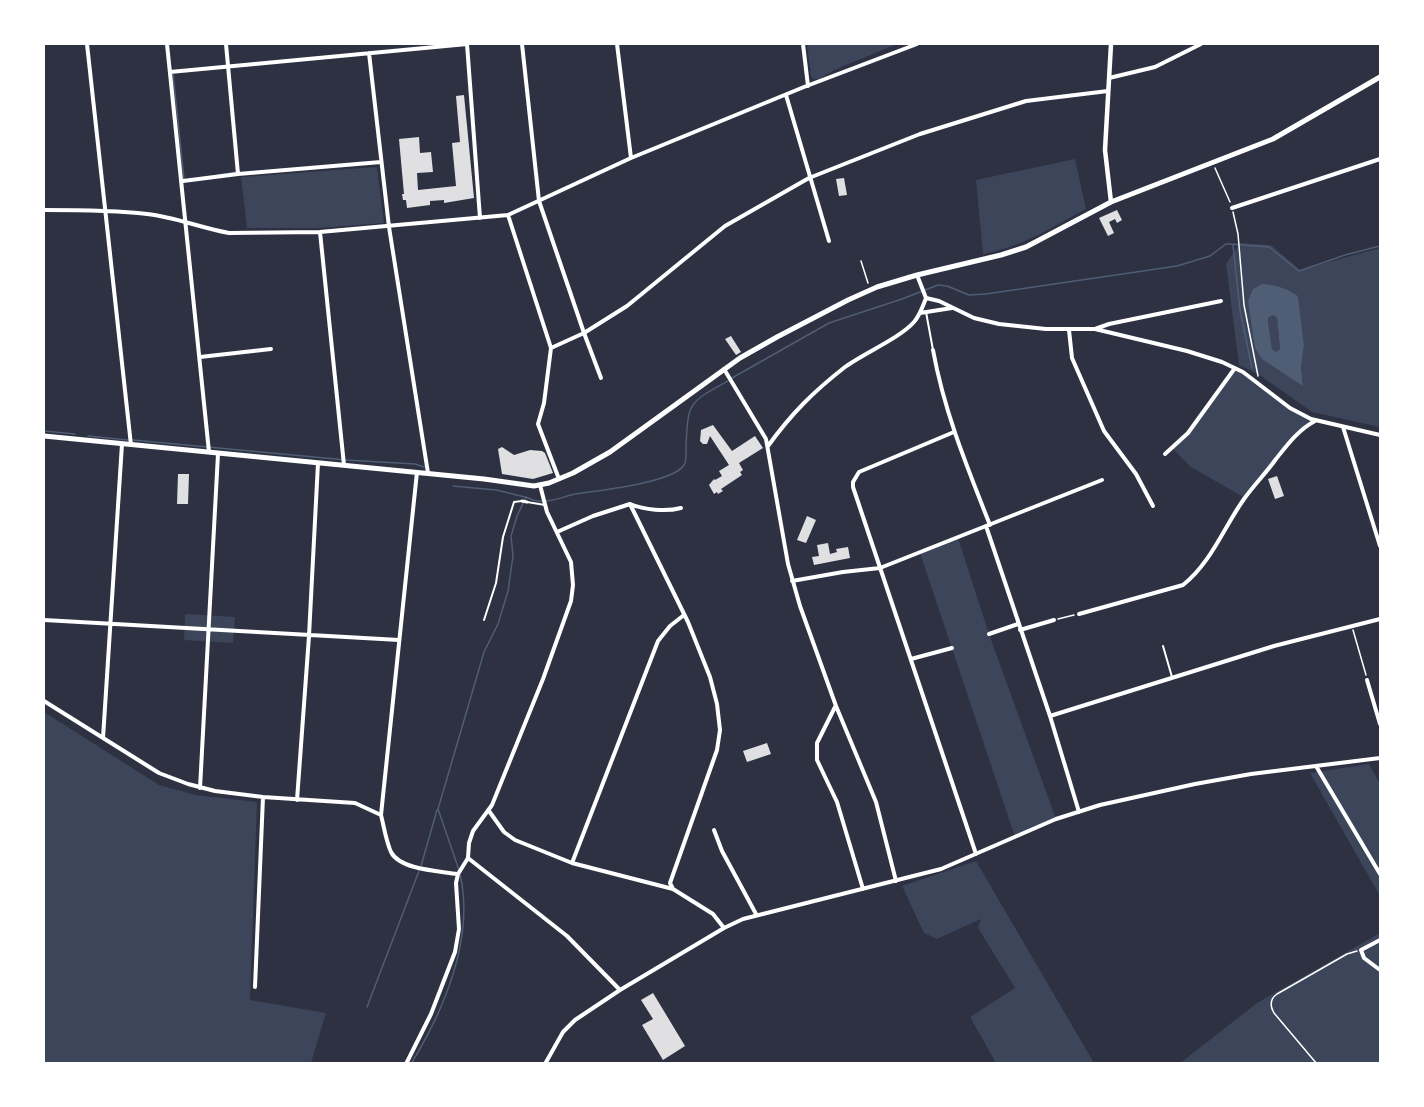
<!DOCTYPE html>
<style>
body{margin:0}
#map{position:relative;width:1424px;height:1107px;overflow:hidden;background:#2d3142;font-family:Roboto,sans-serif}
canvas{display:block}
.frame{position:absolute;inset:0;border:45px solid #fff;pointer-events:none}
</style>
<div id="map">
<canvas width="1424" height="1107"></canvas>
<div class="frame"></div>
</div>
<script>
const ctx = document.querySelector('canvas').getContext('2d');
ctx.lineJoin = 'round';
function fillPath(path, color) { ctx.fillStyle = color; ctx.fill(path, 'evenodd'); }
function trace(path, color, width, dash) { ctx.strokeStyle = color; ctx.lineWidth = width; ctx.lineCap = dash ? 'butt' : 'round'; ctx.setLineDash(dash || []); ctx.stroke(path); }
fillPath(new Path2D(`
 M807,44H897L834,70L819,79H813L811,76Z
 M1075,159L1086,209C1052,227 1022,247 983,254L976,180Z
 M377,167L384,223L319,228H247L241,177Z
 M1240,243L1271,245L1300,270L1380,248V427L1312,412L1258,374L1239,365L1226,264ZM1268,284L1293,292L1298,296L1304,345L1301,367L1303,385L1255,348Z
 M1273,315L1277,318L1280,349L1276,352L1272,349L1268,322V318Z
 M1235,368L1290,408L1316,421L1296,434L1245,498L1191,467L1172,448L1188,433Z
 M958,538L989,634L1056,819L1015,837L920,553Z
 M185,614L235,617L233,643L184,640Z
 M44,712L159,785L196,795L257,802L250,1000L326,1013L311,1063H44Z
 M1369,764L1380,784V896L1310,773Z
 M976,861L1094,1063H996L970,1017L1015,988L978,928L981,919L937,939L924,933L902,886Z
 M1380,933V1063L1179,1064L1257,1003Z`), '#3c4559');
fillPath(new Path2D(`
 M1262,284C1273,284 1290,289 1298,296L1304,345L1301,367L1303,386L1262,359L1255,348L1248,301L1253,289ZM1273,315L1277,318L1280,349L1276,352L1272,349L1268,322V318Z`), '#4f5d75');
trace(new Path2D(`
 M173,74L184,179
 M218,175L237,172
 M1233,245L1240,310L1252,368
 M732,378L829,323L902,299L938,285L947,286L969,295L986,294L1177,266L1210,256L1226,244H1230L1269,247L1299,271L1345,255L1380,246
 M44,431L75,434
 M88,436L128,440
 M133,440L346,460L415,464L424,467
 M453,486L496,490L525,497
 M421,866L437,810
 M459,870L438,809L484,652L498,624L508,591L513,556L511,536L517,516L526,497C530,499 535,501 539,501C550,503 565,496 575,494C596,491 673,483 684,465C687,461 686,453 686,447C688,402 688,403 728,381
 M367,1007L419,871
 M411,1064C444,1010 475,938 460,874`), '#4f5d75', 1.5);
fillPath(new Path2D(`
 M464,95L474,198L444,203V200L430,201V205L407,208L406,200H403L402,194H404L399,139L419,137L420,153L431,152L433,172L417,173L418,190L456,186L452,143L460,142L456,96Z
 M844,178L847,195L839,196L836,179Z
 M1117,210L1122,220L1117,223L1115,219L1109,222L1114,233L1108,236L1099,218Z
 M731,336L741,352L736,355L725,339Z
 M713,425L732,451L755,436L763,448L739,463L743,470L740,472L742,475L721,489L723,491L718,494L717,492L714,494L709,485L714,479L715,480L722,476L719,471L729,465L710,436L707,444H703L700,441L701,430Z
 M502,447L514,455L530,450L542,451L545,453L553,473L533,479L502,474L498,449Z
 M178,474H189L188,504H177Z
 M1277,476L1284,496L1275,499L1268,479Z
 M807,516L816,520L806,543L797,540Z
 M828,543L830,554L837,552L836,549L848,547L850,558L814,565L812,557L819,556L817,545Z
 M767,743L771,754L747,762L743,751Z
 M653,993L685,1046L663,1060L642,1025L653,1019L641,1000Z`), '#e0e0e3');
trace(new Path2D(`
 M1215,168L1230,202
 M1233,212L1238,234L1244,305L1258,376
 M861,261L868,283
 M1058,619L1074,615
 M1353,630L1366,675
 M1317,1064L1274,1013C1270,1006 1270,999 1277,994L1347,954L1357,951`), '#fff', 1.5);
trace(new Path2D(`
 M926,312L933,350
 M527,502L545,505
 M484,620L496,583L503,537L514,502L522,501
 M1163,646L1172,677`), '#fff', 2);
trace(new Path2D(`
 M522,501L527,502`), '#fff', 3);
trace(new Path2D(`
 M87,44L131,445
 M167,44L209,452
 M226,44L238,174
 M467,44L480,218
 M522,44L539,201L584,333L601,378
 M617,44L631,158
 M803,44L808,86
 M369,53L389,227L428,473
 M170,72L467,44
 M1109,78L1155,67L1201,44
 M786,95L829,241
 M183,181L238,174L381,162
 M1232,208L1380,159
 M44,210C78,210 113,210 147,214C175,217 201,228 229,233L320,232L508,215L631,158L804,87L917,44
 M508,215L551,348L544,403L538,424L559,479
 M320,232L344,465
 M917,275L926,298
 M926,298L939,301L974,318L999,324L1046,329H1095L1187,351L1222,362L1243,372L1290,408L1311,419L1380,435
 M920,313L952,308
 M1095,329L1109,324L1221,301
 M1069,330L1072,358L1104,431L1136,474L1153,506
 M551,348L584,333L627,306L725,226L809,178L920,134L1026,101L1108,91
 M933,350C944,411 967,467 990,525
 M200,357L271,349
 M724,369L766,439L788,564L800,606L836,706L876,802L896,881
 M1343,427L1380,546
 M954,432L859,472L853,482V487L976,854
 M768,446C792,413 813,392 845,367C864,353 900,338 914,322C920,315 923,306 926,298
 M1165,454L1188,433L1235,368
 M417,472L381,815C384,827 386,841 391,852C400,870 440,871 457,874
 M630,504L688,622L710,677L717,704L720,730L717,750L670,883L673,889
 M986,526L1050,716L1079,812
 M557,532L593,516L630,504C644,510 666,512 681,508
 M792,581L843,572L880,568L1102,480
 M1079,614L1183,585C1211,563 1224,527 1244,499C1254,485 1266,473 1276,459C1287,445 1298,430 1315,421
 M44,620L399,640
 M1020,630L1054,620
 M989,634L1018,624
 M911,659L952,648
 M1367,680L1380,724
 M44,701L159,773L188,784L215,791L263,797L355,803L381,815
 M835,707L817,743V760L837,802L863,889
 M1050,716L1274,646L1380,619
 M103,738L122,444
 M1316,766L1380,874
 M200,788L218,454
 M297,800L309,636L318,463
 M489,811L504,832L515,840L572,863L673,889L713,914L724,928
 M714,830L722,851L756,914
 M468,858L567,936L620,990
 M572,863L658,641L670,626L684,615
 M1380,940L1361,950L1364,958L1380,970
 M255,987L263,797
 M406,1064L431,1014L455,952L459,929L456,883L458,874L468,858L469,843L473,831L492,805L543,679L571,601L573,585L571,562L547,512L540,485
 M545,1064L563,1032L575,1020L620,990L724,928L743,919L941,869L1056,819L1100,805L1195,784L1251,774L1380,758`), '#fff', 4);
trace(new Path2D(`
 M1111,202L1105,150L1111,44`), '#fff', 4.5);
trace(new Path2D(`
 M44,436L484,479L534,486L549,483L573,473L610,452L740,358L777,337L848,300L877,287L917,275L1001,255L1026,247L1111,202L1273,139L1380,77`), '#fff', 5);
</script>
